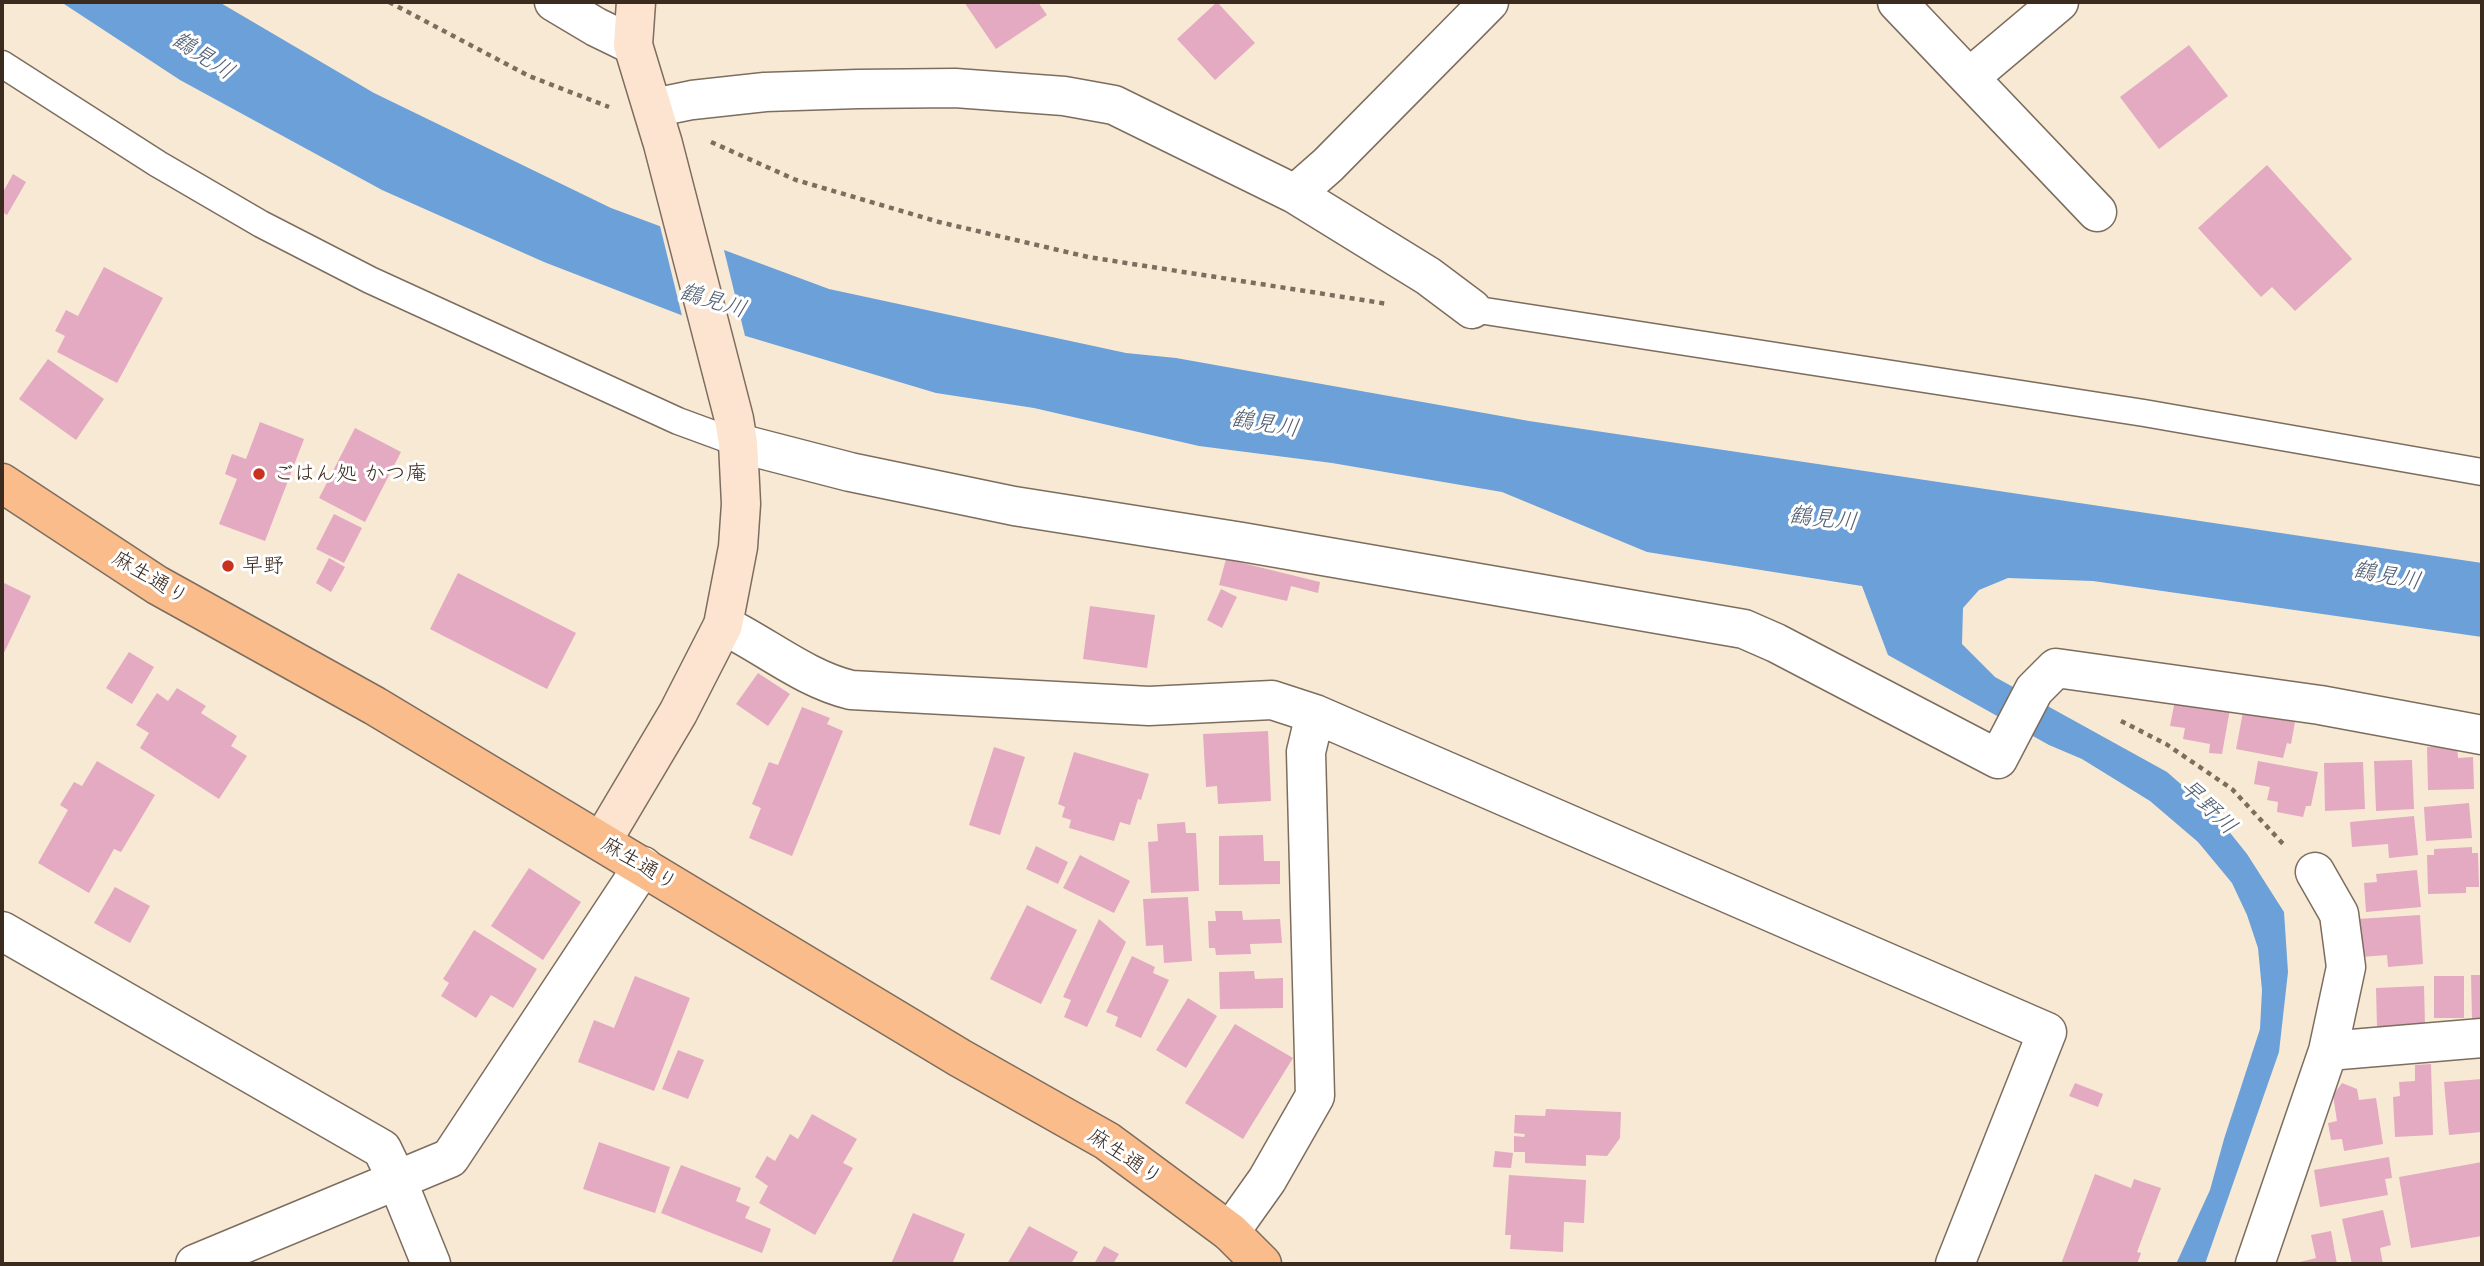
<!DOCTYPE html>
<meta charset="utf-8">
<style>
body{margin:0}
#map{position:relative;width:2484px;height:1266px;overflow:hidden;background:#f8e9d5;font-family:"Comic Neue",sans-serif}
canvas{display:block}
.frame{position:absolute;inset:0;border:4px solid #3b2a1e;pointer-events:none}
</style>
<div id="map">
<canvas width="2484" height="1266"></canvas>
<div class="frame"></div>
</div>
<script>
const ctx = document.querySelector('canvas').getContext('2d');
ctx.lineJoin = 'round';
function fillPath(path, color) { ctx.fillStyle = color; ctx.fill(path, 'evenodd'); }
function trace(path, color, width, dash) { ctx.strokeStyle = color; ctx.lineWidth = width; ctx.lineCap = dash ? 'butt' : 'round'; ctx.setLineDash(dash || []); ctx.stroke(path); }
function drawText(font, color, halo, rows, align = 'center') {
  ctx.font = font + ' "Comic Neue","Klee One",sans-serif'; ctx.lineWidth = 6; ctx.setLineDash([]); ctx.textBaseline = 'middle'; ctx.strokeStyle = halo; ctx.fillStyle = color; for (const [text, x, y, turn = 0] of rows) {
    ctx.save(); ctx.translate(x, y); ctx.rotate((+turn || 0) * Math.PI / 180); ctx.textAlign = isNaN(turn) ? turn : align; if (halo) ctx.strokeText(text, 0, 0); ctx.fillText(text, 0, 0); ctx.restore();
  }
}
fillPath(new Path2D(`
 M61,2H219L374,93L611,208L829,289L1126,353L1176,358L1529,421L2482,563V637L2093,581L2008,578L1979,590L1963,608L1962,644L1995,677L2167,772L2215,814L2247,854L2284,912L2288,972L2279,1052L2205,1264H2176L2210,1190L2224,1139L2260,1029L2262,990L2258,948L2247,915L2232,883L2198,842L2150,801L2082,759L2049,745L1888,655L1862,586L1647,552L1502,492L1332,463L1199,446L1034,408L936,393L699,322L544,262L382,190L180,80Z`), '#6ba0d8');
fillPath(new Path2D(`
 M659,222L723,246L746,340L683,320Z`), '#f8e9d5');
fillPath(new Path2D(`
 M964,2H1038L1047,15L996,49Z
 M1217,2L1255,43L1215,80L1177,39Z
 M2189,45L2228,96L2159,149L2120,97Z
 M2267,165L2352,259L2295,311L2272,287L2261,297L2198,228Z
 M13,174L26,182L7,215L2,212V194Z
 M104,267L163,298L117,383L57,352L65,336L55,331L66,310L78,316Z
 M48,359L104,399L76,440L19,399Z
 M260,422L304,439L265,541L219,524L237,479L225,474L232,454L246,459Z
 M355,428L401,452L365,522L319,498Z
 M334,514L362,528L344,563L316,549Z
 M329,558L345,567L331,592L316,583Z
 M1226,559L1320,582L1318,593L1291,586L1287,601L1219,585Z
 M458,573L576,633L547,689L430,629Z
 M2,582L31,596L2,657Z
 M1221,589L1237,597L1222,628L1207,620Z
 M1090,606L1155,615L1147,668L1083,659Z
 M129,652L154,667L132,704L106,688Z
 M758,673L790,694L768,726L736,704Z
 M177,688L206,706L201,713L237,736L231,746L247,756L219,799L140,748L149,733L136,725L157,693L168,701Z
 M2175,700L2230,709L2222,754L2209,753L2210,744L2183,739L2185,728L2170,726Z
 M802,707L830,718L827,724L843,731L792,856L749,838L761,808L752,804L769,762L778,765Z
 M2243,712L2295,722L2291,744L2287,743L2283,758L2236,749Z
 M1268,731L1271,801L1218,804L1217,786L1206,787L1203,734Z
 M2457,746L2458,758L2473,757L2474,789L2428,790L2427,747Z
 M994,747L1025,757L1000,835L969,825Z
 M1074,752L1149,774L1141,800L1138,799L1130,825L1120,822L1114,841L1069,828L1071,820L1062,817L1065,807L1058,804Z
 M2412,760L2414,809L2376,811L2374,761Z
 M97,761L155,795L121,852L114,849L89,893L38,863L68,810L60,805L74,782L82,786Z
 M2258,761L2318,772L2311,806H2306L2303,817L2277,812L2278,802L2267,800L2270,787L2254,784Z
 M2363,762L2365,809L2325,811L2324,763Z
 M2469,803L2472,838L2426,841L2424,807Z
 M2414,816L2418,855L2389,858L2388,844L2352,847L2350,822Z
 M1185,822L1186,833H1196L1199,891L1151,893L1148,842L1158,841L1157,824Z
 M1263,835L1264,861H1280V884L1219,885V836Z
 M1036,846L1068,862L1058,884L1026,869Z
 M2472,847V853H2478L2479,887H2466V893L2428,894L2427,855H2434V849Z
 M1080,855L1130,881L1114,913L1063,888Z
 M529,868L581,902L543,960L491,926Z
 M2417,870L2421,907L2366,912L2364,883L2377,882L2376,874Z
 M115,887L150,906L130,943L94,923Z
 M1188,897L1192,961L1164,963L1163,945L1146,946L1143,899Z
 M1027,905L1077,930L1041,1004L990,979Z
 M1215,911H1242L1243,920L1280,919L1282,943L1250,944L1251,954L1216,955L1215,948H1209L1208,921H1216Z
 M2420,915L2423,964L2388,967L2387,955L2361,957L2358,919Z
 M1099,919L1126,942L1087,1027L1064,1017L1071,1000L1063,997Z
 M474,930L537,969L513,1008L491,995L476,1018L441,996L449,983L443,979Z
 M1132,956L1155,967L1153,973L1169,980L1141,1038L1115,1026L1118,1017L1106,1012Z
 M1254,971L1255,979L1283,978V1008L1220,1009L1219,972Z
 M2471,975H2482V1021H2472Z
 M635,976L690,998L654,1091L578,1062L594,1020L614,1028Z
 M2434,976H2464V1018H2434Z
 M2424,986L2425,1025L2377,1027L2376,988Z
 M1188,998L1217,1016L1186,1068L1156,1050Z
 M1235,1024L1293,1058L1243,1139L1185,1103Z
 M678,1050L704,1060L688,1099L662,1089Z
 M2431,1064L2433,1135L2395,1137L2393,1097L2400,1096L2399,1082L2415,1081V1065Z
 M2482,1079V1132L2449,1135L2444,1082Z
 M2075,1083L2103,1094L2098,1107L2069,1096Z
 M2342,1083L2357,1089L2359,1100L2376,1098L2383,1144L2344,1151L2342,1139L2331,1140L2328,1123L2337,1121L2333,1095Z
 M1546,1109L1621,1112L1620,1138L1607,1156L1586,1155V1166L1525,1163V1152H1514V1136L1524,1137L1525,1134L1514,1133L1515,1115L1545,1116Z
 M812,1114L857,1139L843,1163L853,1168L815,1235L759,1203L768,1186L755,1177L767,1156L775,1161L790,1134L798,1139Z
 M599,1142L670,1167L655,1213L583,1189Z
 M1495,1151L1513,1153L1511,1168L1493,1167Z
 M2389,1157L2392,1178L2385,1179L2388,1195L2320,1207L2314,1170Z
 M2482,1162V1236L2411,1248L2399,1177Z
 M681,1165L741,1188L736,1201L750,1207L745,1218L771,1229L762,1253L661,1213Z
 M2095,1174L2131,1188L2134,1179L2161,1188L2137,1252L2141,1253L2137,1264H2061Z
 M1509,1175L1586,1180L1584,1223L1564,1222L1563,1252L1510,1249L1511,1235H1505Z
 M2383,1210L2391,1245L2380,1248L2383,1264H2352L2342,1219Z
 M913,1213L965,1234L952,1264H891Z
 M1029,1226L1078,1252L1071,1264H1007Z
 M2331,1231L2337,1264H2292L2316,1258L2311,1235Z
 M1104,1246L1119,1254L1113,1264H1094Z`), '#e3aac2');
const lane = new Path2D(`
 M2,64L158,164L261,224L370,280L678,421L738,443
 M1472,309L2144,413L2482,472`);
const street = new Path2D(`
 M554,2L596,27L633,45
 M1897,2L2097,212
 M1970,77L2059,2
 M653,108L692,100L765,92L858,89L955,88L1064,96L1114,105L1295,194L1428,276L1472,309
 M1295,194L1328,165L1489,2
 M738,443L850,472L1014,506L1242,542L1744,629L1776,643L1998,759L2034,690L2056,668L2320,705L2482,735
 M723,625C766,646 805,679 851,690L1149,706L1272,700L1315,714L2047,1032L1955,1264
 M2,931L382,1149L397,1180L431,1264
 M2328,1051L2482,1038
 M1230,1232L1267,1180L1315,1096L1306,752L1315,714
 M195,1264L450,1158L643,866
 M2255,1264L2328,1051L2346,967L2339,914L2315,872`);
const secondary = new Path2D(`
 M602,841L678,713L723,625L738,547L741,504L738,443L734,419L663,144L633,45L636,2`);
const primary = new Path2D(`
 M2,483L157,585L375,706L960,1058L1107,1141L1230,1232L1262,1264`);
trace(lane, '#7d6d5e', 29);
trace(street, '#7d6d5e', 41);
trace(secondary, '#7d6d5e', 41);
trace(primary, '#7d6d5e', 41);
trace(new Path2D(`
 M389,2L529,76L609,107
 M711,142L796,180L939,222L1088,257L1388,304
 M2121,721L2166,744L2232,789L2285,846`), '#7d6d5e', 4.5, [5, 5]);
trace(lane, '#fff', 26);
trace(street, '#fff', 38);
trace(secondary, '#fde4d0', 38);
trace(primary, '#f9bc8a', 38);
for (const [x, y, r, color] of [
 [259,474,7,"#c8321e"],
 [228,566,7,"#c8321e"]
]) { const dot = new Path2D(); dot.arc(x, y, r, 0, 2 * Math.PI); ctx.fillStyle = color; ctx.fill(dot); trace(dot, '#fff', 2.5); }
drawText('21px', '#3b2a1e', '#fff', [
 ["ごはん処 かつ庵",273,474],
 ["早野",242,566]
], 'left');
drawText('21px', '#3b2a1e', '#fff', [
 ["麻生通り",150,578,31],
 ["麻生通り",639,864,31],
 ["麻生通り",1125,1157,34]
]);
drawText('italic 23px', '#515f72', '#fff', [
 ["鶴見川",203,56,33],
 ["鶴見川",713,301,17],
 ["鶴見川",1265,424,9],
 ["鶴見川",1823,519,6],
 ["鶴見川",2387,576,11],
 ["早野川",2208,807,44]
]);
</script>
